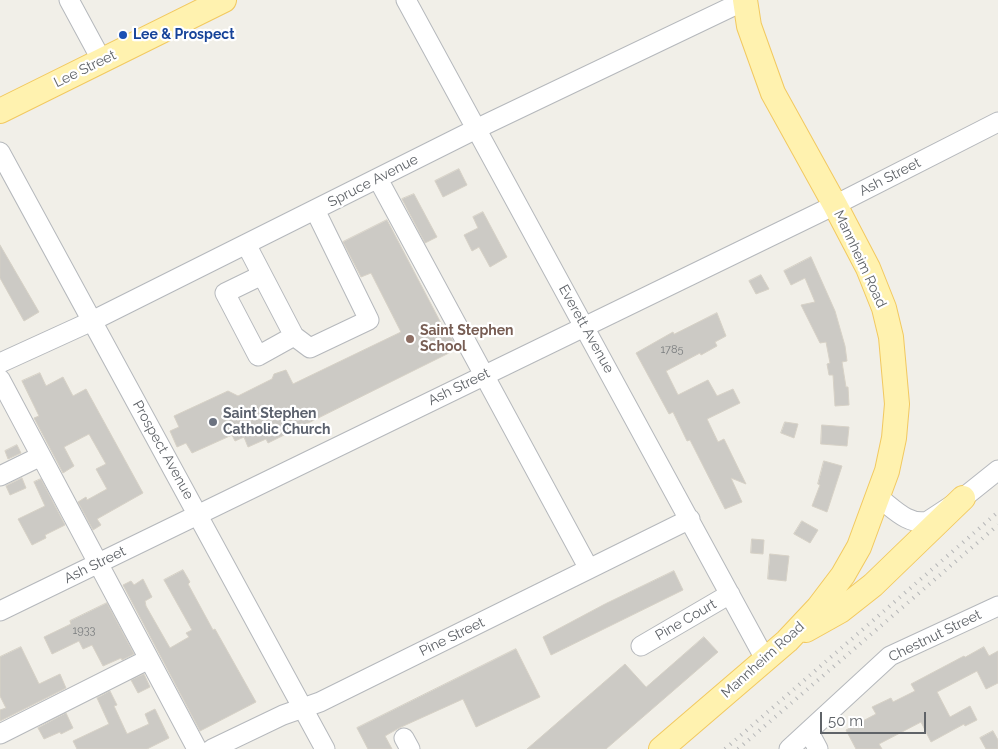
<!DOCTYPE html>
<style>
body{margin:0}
#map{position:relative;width:998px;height:749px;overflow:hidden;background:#f1efe8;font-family:Raleway,sans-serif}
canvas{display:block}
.scale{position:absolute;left:820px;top:712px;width:106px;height:22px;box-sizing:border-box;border:2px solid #5f6368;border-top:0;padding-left:6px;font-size:15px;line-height:18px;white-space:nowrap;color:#5f6368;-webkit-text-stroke:4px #fff;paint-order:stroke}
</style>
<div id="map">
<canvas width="998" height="749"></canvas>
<div class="scale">50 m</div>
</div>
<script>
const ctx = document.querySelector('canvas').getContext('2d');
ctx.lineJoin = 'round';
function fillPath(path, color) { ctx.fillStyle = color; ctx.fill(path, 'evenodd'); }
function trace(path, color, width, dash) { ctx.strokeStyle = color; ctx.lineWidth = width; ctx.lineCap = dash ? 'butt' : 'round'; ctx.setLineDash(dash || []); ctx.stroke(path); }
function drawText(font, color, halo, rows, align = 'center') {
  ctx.font = font + ' Raleway,sans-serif'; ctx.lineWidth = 4.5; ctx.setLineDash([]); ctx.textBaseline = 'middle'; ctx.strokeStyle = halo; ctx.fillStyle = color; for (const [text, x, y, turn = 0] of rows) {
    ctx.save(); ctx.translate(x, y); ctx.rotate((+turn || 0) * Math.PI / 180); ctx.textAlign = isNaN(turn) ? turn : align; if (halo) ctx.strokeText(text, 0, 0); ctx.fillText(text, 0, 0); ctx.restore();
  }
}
const building = new Path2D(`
 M459,169L467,185L443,197L435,181Z
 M414,194L437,237L425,243L402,199Z
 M483,212L507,257L490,267L479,247L472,251L464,235L478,228L473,217Z
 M387,220L443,327L445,326L457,349L268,443L266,439L248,447L244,437L235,441L232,435L192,453L186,443L177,447L170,431L179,427L174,416L228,391L238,396L272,379L274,374L286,370L293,384L401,332L371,273L361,277L343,242Z
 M0,245L39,312L24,321L0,278Z
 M811,257L835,311L845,346L847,361L842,362L846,387H848L849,405L835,406L833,375H829L827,364L830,363L826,342L820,343L801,305L815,302L805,278L791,285L784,271Z
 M761,275L769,289L756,294L749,281Z
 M717,313L726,336L715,342L717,346L701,355L700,353L666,371L678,395L708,380L717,396L733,389L740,403L707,419L718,442L724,439L746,484L731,478L742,502L725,509L690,440L687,441L673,412L669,414L636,353L673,332L674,334Z
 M40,373L46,386L63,377L73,396L86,389L143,493L97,519L101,525L93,530L78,502L86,497L87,500L107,489L96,469L106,464L89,434L64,447L74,466L63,473L34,418L39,416L22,381Z
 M785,422L798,424L794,438L781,433Z
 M822,425L849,427L847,446L821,444Z
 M17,445L21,453L8,459L5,451Z
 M824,461L842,466L827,512L812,506L820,485L818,484Z
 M22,478L26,488L10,495L6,486Z
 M41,479L65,525L45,535L46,538L32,545L18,519L45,506L34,482Z
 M802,521L818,530L810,543L794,534Z
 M752,539L764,540L763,554L751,553Z
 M770,554L789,556L786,581L768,579Z
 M183,570L190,582L188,584L213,630L215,629L256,702L200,731L123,585L131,581L134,585L143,579L152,597L145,601L146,606L170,648L189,637L186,633L192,630L164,580Z
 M674,571L683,590L551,655L543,637L605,604Z
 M107,603L134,654L122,660L121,658L103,666L92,645L83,649L79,641L52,654L44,637L71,624L70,621Z
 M704,637L718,652L606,749H527L625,664L646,687Z
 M21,647L39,684L60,674L66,688L0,721V710L6,708L0,696V657Z
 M984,647L989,656L998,651V683L986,689L977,671L937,692L950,717L970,706L977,720L965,726L964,724L931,742L921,722L879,744L882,749H856L846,730L876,714L872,707L891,698L893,702L915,691L911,684L964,656L965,657Z
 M516,649L540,697L476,727L463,699L399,728L385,736L392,749H368L357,728Z
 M144,674L150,687L138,693L131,680Z
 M110,691L117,705L114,706L127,734L149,724L145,714L155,709L169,738L147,749H77L73,741L109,724L97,698Z
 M66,713L73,728L61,734L60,732L44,739L38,728Z
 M993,731L998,740V749H986L980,738Z`);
fillPath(building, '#cccac5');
trace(building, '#d6d1c6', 1);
const minor = new Path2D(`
 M69,0L102,61
 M406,0L765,659
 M0,152L325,749
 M378,179L589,569
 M246,244L294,336L310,348L369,320L315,210
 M262,275L225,293L258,356L294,336
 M0,363L92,321L476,129L746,0
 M0,379L197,749
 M0,476L41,456
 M878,497C893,508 908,526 928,521L963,498L998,470
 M0,611L835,205L998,122
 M641,646L730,594
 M809,732L818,749
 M0,734L149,659
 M404,738L410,749
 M212,749L283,715L320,702L690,519
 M789,749L890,656L998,606`);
const major = new Path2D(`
 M0,111L224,0
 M806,630L840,611L873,585L963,498
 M661,749L787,641L818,608L843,575L859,547L887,471L894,438L897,404L891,337L884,308L868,268L835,205L773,93L749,26L745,0`);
trace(minor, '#b5b8bc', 21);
trace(major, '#f2c960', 26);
trace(minor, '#fff', 19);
trace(major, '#fff2af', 24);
trace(new Path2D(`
 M725,749L998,512
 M738,749L998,525`), '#b6b7b8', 4, [1, 6]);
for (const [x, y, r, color] of [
 [123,35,5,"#1a4fb4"],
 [410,339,5,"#8d6e63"],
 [213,422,5,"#6b7280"]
]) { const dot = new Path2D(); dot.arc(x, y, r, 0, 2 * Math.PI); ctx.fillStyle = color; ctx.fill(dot); trace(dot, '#fff', 2); }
drawText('11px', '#7a7d7f', null, [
 ["1785",672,350],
 ["1933",84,631]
]);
drawText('bold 14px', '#164399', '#fff', [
 ["Lee & Prospect",133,35]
], 'left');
drawText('14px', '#5f6368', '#fff', [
 ["Lee Street",85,69,-26],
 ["Ash Street",890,177,-27],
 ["Spruce Avenue",373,181,-27],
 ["Mannheim Road",860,259,65],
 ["Everett Avenue",586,329,61],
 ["Ash Street",459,387,-26],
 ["Prospect Avenue",163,450,61],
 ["Ash Street",95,565,-26],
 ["Pine Court",686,620,-30],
 ["Chestnut Street",935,636,-26],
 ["Pine Street",452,637,-26],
 ["Mannheim Road",763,660,-42]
]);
drawText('bold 14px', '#785e54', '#fff', [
 ["Saint Stephen",420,331],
 ["School",420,347]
], 'left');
drawText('bold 14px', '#5b616d', '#fff', [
 ["Saint Stephen",223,414],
 ["Catholic Church",223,430]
], 'left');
</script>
